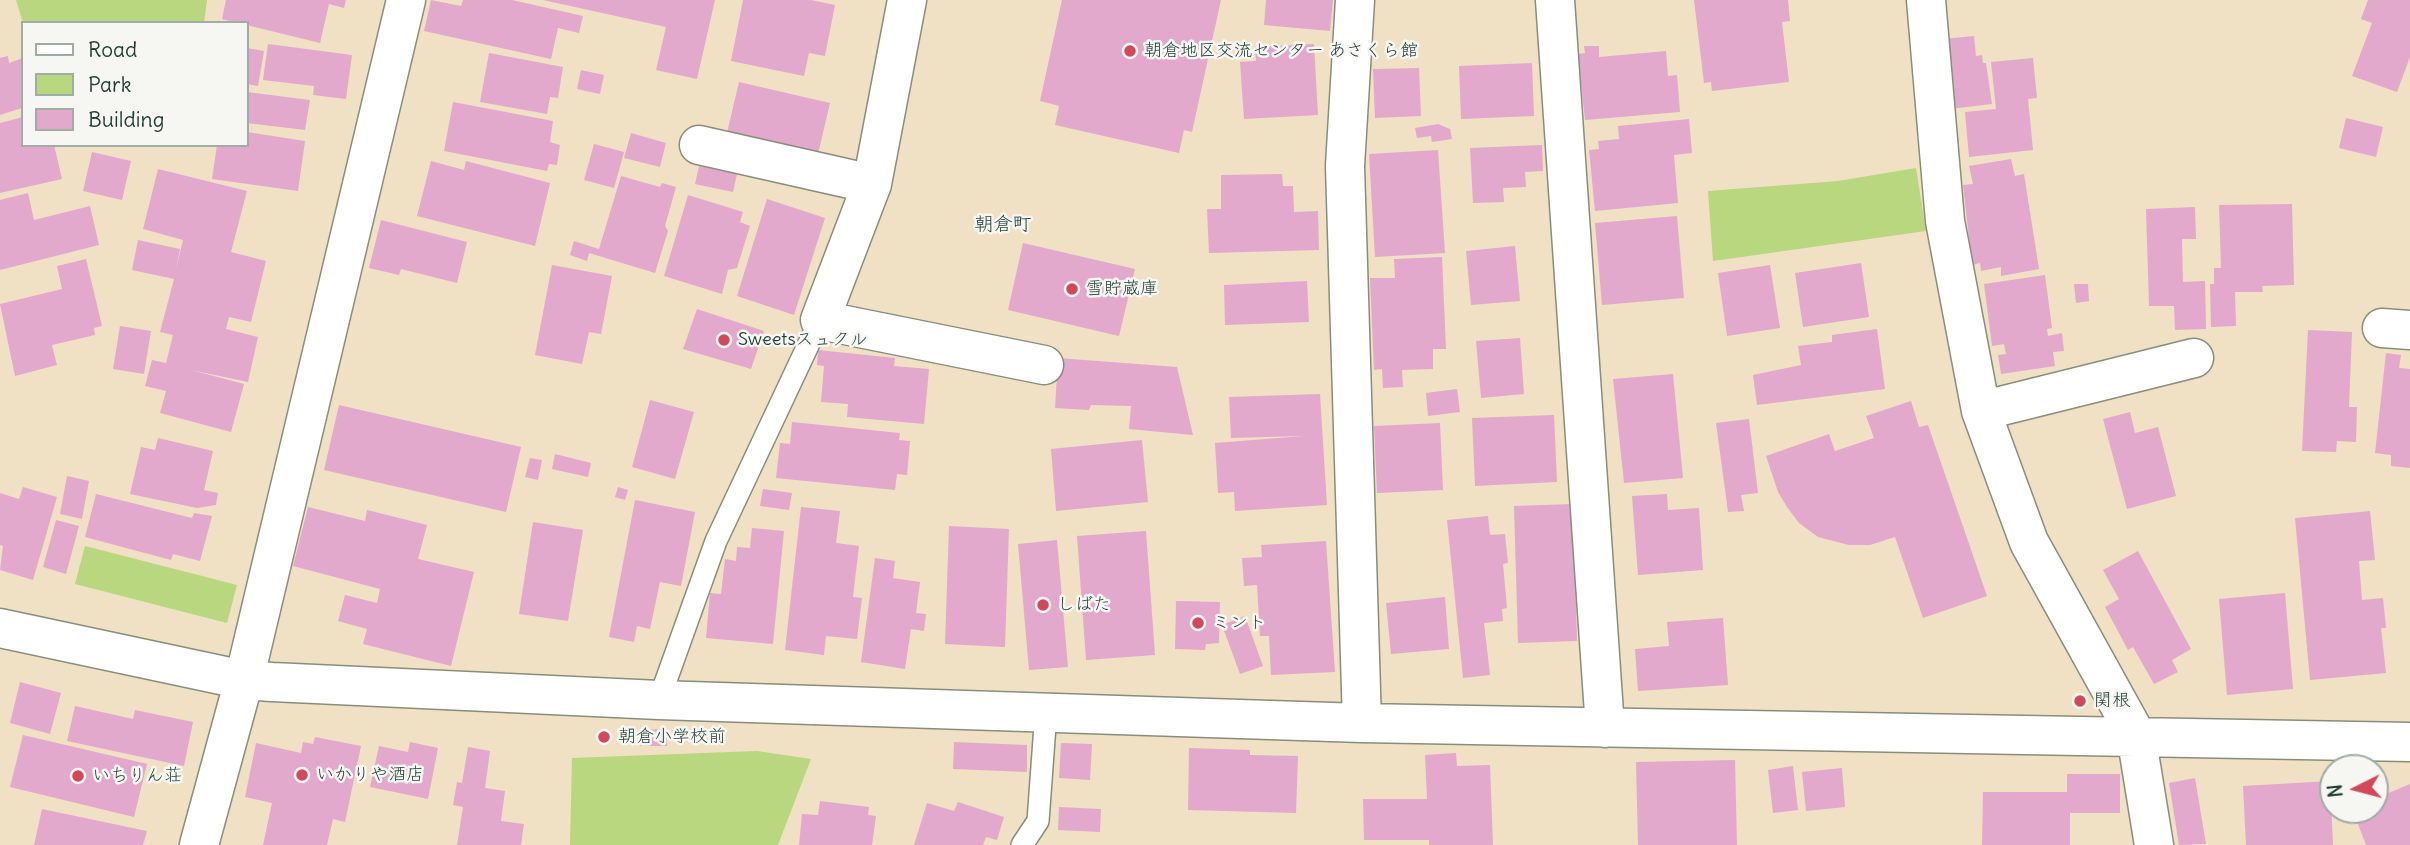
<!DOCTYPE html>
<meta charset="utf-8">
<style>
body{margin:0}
#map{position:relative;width:2410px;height:845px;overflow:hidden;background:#f0e0c4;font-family:Delius,sans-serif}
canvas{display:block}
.legend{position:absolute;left:21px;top:21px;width:228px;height:126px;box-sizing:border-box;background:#f6f6f2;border:2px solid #a0aca6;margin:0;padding:9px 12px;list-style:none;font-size:21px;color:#1f3d34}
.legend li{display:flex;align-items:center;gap:14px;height:35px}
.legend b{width:35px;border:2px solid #a0aca6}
.north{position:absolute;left:2319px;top:754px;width:70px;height:70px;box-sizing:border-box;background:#f6f6f2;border:2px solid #a0aca6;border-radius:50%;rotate:264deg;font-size:19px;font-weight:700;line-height:28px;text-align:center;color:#1f3d34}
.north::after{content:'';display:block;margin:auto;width:24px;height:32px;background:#d1495b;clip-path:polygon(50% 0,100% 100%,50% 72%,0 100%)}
</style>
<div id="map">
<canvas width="2410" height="845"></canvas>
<ul class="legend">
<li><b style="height:9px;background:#fff"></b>Road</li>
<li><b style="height:19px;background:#b9d77e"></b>Park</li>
<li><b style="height:19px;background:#e2a9cc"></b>Building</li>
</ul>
<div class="north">N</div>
</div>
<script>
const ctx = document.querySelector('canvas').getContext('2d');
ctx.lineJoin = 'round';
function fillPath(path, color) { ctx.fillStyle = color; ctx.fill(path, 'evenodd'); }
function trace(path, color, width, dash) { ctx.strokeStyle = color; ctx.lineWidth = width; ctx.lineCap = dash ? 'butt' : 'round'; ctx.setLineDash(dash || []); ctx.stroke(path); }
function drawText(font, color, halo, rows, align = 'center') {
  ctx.font = font + ' Delius,"Klee One",sans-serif'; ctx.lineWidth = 5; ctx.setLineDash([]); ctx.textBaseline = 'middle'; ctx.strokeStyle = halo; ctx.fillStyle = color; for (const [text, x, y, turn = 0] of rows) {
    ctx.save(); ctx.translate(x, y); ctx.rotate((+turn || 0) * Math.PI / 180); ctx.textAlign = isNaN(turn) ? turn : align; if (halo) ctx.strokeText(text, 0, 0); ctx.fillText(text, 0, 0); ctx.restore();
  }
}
fillPath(new Path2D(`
 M16,0H207L204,23H23Z
 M1916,168L1926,231L1713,261L1708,191L1838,181Z
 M85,546L237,585L227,623L75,584Z
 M757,751L811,759L778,845H570L572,758Z`), '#b9d77e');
fillPath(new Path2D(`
 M226,0H346L344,8L329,4L320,43L222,19Z
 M431,0L461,6L463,0H512L583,16L579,33L558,28L551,59L424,31Z
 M543,0H715L697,79L656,70L666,27Z
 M743,0H811L835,5L825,56L809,53L804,76L731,61Z
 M1062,0H1221L1192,132L1184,130L1179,153L1055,125L1059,106L1040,101Z
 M1266,0H1333L1330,31L1264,25Z
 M1694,0H1788L1790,21L1782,22L1789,82L1712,91L1711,82L1704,83Z
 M2368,0H2410V57L2397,92L2352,76L2372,23L2361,19Z
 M1974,36L1976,56L1982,55L1983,63H1986L1992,104L1950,109L1943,39Z
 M268,44L352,55L346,99L313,95L314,86L263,80Z
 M1314,44L1318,115L1244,119L1240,62L1256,61L1255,47Z
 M1584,46H1599V57L1666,51L1668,76L1677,75L1680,112L1585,120L1578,54L1585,53Z
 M247,48L264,51L258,86L247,84Z
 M489,53L563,67L558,98L550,97L547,114L480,102Z
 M8,56L9,63L23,58L22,108L0,115V58Z
 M2033,58L2037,98L2028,99L2033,150L1969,157L1965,112L1996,109L1991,62Z
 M1532,63L1534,116L1461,119L1459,66Z
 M1419,68L1421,116L1375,118L1373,69Z
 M581,70L604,75L600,94L577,89Z
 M739,82L830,103L818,154L727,133Z
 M247,92L310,100L305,130L247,123Z
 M453,102L553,121L550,142L560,145L557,165L549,164L547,171L444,151Z
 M23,117V145H54L62,179L0,193V123Z
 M2346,118L2383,127L2376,157L2339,148Z
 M1689,119L1692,153L1674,155L1678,203L1595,211L1589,150L1599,149L1598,141L1619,139L1618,126Z
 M1438,124L1450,129L1452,139L1432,142L1431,136L1417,138L1415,128Z
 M247,132L305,141L298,191L212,179L217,145H247Z
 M631,133L666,143L660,167L624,158Z
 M594,144L624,152L614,188L584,180Z
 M1542,145L1543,171L1525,172L1526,187L1503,188L1504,202L1473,203L1470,148Z
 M1438,150L1445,253L1375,257L1369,154Z
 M92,152L131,161L122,200L83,191Z
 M2011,159L2015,176L2024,174L2039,269L2001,276V267L1981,271L1980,263L1972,265L1963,185L1973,184L1969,166Z
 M431,161L464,170L466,161L550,183L535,246L417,216Z
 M699,166L737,174L733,192L695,184Z
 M158,169L247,191L231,252L266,261L251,322L229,317L226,329L258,337L248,382L191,370L244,384L231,432L160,413L166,391L145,386L152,360L166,363L173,335L160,332L174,279L132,270L138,240L180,249L176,269L183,240L143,229Z
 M1282,174L1283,186H1293L1294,212L1318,211L1319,250L1209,253L1207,209H1221V175Z
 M621,176L660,187L662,183L676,187L665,226L668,231L655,273L589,253L587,261L570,255L574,241L599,249Z
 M28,193L34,220L90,206L99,245L0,270V200Z
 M688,195L743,212L740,222L750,226L737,268L728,270L722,294L664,276Z
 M767,199L825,218L794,315L737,296Z
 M2292,204L2294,285L2262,286L2263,292H2235L2236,326L2211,327L2210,284H2214V268H2221L2219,205Z
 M2195,207L2196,239H2182L2183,282L2205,281L2206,329L2175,330L2174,306H2149L2146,209Z
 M1677,216L1684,298L1602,305L1595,223Z
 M381,220L467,242L457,283L401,269L399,275L369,268Z
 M1023,243L1135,269L1119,336L1008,310Z
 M1515,246L1520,301L1471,305L1466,251Z
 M1442,257L1446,349H1433V369L1402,370L1403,387L1383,388L1382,369L1374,370L1370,278H1395L1394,259Z
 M86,259L102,326L94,328L95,335L52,345L57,365L15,376L0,304L62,289L57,266Z
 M1861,263L1869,317L1803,327L1795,273Z
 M552,265L612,276L601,334L589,332L582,364L535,355Z
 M1770,265L1780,328L1727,336L1718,273Z
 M2045,275L2052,328L2047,329L2048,336L2062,333L2064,351L2053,352L2055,366L2001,374L1998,355L2006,354L2004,344L1992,346L1984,284Z
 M1307,281L1309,322L1225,325L1224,285Z
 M2074,284H2088L2089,301L2076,303Z
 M697,309L764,331L751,369L683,349Z
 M120,326L151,331L144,374L113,369Z
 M1877,329L1885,389L1757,405L1753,375L1801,365L1798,346L1832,342V335Z
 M2308,330L2352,332L2349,407H2357L2356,442L2337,441L2336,452L2302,451Z
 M1520,338L1524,394L1481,398L1476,341Z
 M818,350L895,358L894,366L929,369L924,424L847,417L848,404L821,402L824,366L817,365Z
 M2386,353L2401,355L2399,368L2410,369V468L2391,466V455L2375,453Z
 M1058,358L1177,367L1193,435L1129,429L1131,406L1091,405L1089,410L1055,408Z
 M1673,374L1683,478L1624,483L1613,379Z
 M1457,389L1460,412L1428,416L1426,393Z
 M1320,394L1327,505L1235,511L1234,492L1218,493L1215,443L1303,436L1231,438L1229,397Z
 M650,400L694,412L675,479L632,467Z
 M1911,401L1919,427L1928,425L1987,596L1923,618L1895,537L1870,545H1849L1818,537L1799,523L1787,507L1778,492L1766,456L1829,434L1835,451L1874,438L1866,416Z
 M339,405L521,447L506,512L324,470Z
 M2130,412L2135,433L2158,427L2176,496L2127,509L2103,419Z
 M1554,415L1557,482L1475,486L1472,418Z
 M1749,419L1758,493L1741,495L1744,511L1728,512L1716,423Z
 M792,422L900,433L899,440L910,441L907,475L897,474L895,490L776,478L780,443L790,444Z
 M1440,423L1443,490L1377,493L1374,426Z
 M158,438L213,451L204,490L218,493L216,505L197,508L130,494L141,447L155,450Z
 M1142,440L1148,502L1056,511L1051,449Z
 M555,454L591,463L588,477L552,469Z
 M530,458L542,460L538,480L525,477Z
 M67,476L89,481L82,519L60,514Z
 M23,487L57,497L33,580L0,570L3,546L0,545V493L19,499Z
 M618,487L628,490L625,500L615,497Z
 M763,489L792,493L789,510L760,506Z
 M96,494L192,518L194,513L212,516L200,561L173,554L171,560L85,537Z
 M1667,494L1668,510L1699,508L1703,570L1638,575L1632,496Z
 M635,500L695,512L681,586L660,582L650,629L637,626L634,642L609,637Z
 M1573,504L1577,641L1518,643L1514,506Z
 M308,507L365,521L367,510L427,525L418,559L474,572L451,666L363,644L367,629L338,621L345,595L377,603L380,589L293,566Z
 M801,507L840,511L836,543L859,546L853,597L862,598L857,639L826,636L824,655L785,650Z
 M2370,511L2375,560L2359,561L2362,600L2383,598L2386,628H2381L2386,673L2310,680L2295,518Z
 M1488,516L1490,535L1505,534L1508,563L1503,564L1507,608L1502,609L1503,621L1484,623L1490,675L1463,678L1447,520Z
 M56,520L79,526L66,574L43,567Z
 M533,522L583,530L568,621L519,614Z
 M949,526L1009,529L1005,647L945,644Z
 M752,528L784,531L773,644L706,638L710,593L721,594L725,559L736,561L737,547L750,548Z
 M1146,531L1155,655L1086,660L1077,536Z
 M1057,540L1068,667L1029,670L1018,544Z
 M1326,541L1335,672L1271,675L1269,636H1260L1257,585L1244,586L1242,558L1262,557L1261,545Z
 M2138,551L2191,649L2172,660L2178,672L2154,684L2133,647L2128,650L2105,607L2119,599L2103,570Z
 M875,558L895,561L893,578L920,582L916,613L926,614L924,631L911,629L905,669L861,662Z
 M2285,593L2293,689L2227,695L2219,599Z
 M1445,597L1449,649L1391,654L1386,603Z
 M1176,601L1220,602L1219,643L1206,644L1205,650L1175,649Z
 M1245,616L1263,666L1240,674L1222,625Z
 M1723,618L1728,685L1638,691L1635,649L1669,646L1667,622Z
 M20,682L61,693L50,734L10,723Z
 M75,706L133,719L135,710L193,722L184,766L67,741Z
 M667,729V746H640V730Z
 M23,735L147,764L134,817L10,787Z
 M315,737L361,746L345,822L333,819L327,845H263L272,803L245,797L256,743L301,753L303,742L313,744Z
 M410,742L438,748L428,799L370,787L379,746L408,752Z
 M954,742L1027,745V772L953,769Z
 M1061,743L1092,744L1090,780L1059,778Z
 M468,747L490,751L485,788L505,791L501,821L524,824L521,845H457L463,807L453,805L457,782L462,783Z
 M1189,748L1250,750V755L1298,756L1296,813L1188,810Z
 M1456,753L1457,766L1490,765L1493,845H1429V840H1364L1363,799H1427L1425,755Z
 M1735,760L1737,845H1638L1636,762Z
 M1793,766L1798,810L1773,813L1768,770Z
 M1842,768L1845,807L1806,811L1802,772Z
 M2067,774H2120V813H2070V845H1982L1983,792H2067Z
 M2195,778L2206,844L2179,845L2169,783Z
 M2330,781L2333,845H2246L2243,786Z
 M2380,783L2384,795L2410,784V845H2366L2354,814L2375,810V785Z
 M820,801L869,807L868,815L876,816L872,845H799L802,814L818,815Z
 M958,802L1004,817L997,840L986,837L983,845H914L927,803L954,811Z
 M1059,807L1101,809L1100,832L1058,830Z
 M42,809L147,831L143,845H34Z`), '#e2a9cc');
const service = new Path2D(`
 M659,700L716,541L820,320
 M1022,845L1038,821L1046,712`);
const minor = new Path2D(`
 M907,0L872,184L820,320L1044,365
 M1355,0L1345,166L1362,723
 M1555,0L1605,728
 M1926,0L1945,221L1981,411L2029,542L2136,735L2154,845
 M699,145L872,184
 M2382,328L2410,330
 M1981,411L2194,358
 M0,628L244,680L272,682L659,700L1362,723L2410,742
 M199,845L244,680L406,0`);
trace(service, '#888e7c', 24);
trace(minor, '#888e7c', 41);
trace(service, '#fff', 21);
trace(minor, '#fff', 38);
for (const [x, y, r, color] of [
 [1130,51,7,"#d1495b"],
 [1072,289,7,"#d1495b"],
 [724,340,7,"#d1495b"],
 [1043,605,7,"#d1495b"],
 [1198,623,7,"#d1495b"],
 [2080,701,7,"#d1495b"],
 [604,737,7,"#d1495b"],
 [302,775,7,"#d1495b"],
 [78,776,7,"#d1495b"]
]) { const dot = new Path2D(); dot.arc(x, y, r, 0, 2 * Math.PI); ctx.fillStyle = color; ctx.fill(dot); trace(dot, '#f6f6f2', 2.5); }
drawText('18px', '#1f3d34', '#f6f6f2', [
 ["朝倉地区交流センター あさくら館",1144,51],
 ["雪貯蔵庫",1086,289],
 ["Sweetsスュクル",738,340],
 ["しばた",1057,605],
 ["ミント",1212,623],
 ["関根",2094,701],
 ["朝倉小学校前",618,737],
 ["いかりや酒店",316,775],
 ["いちりん荘",92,776]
], 'left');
drawText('19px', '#1f3d34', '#f6f6f2', [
 ["朝倉町",1003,225]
]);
</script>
